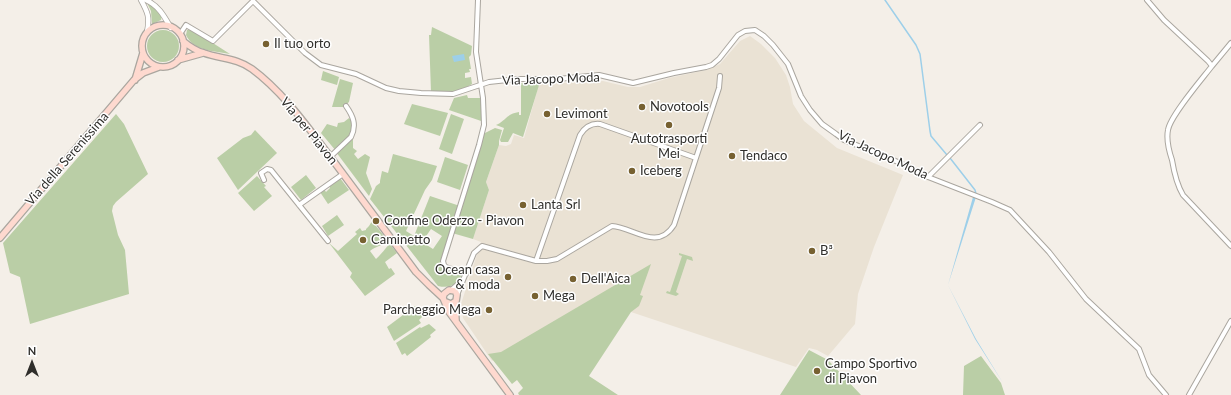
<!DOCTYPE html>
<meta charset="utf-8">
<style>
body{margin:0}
#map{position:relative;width:1231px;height:395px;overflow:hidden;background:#f4efe8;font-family:Lato,sans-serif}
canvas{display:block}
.north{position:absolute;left:12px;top:343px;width:40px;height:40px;-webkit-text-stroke:3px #fff;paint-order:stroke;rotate:0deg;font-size:11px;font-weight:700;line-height:16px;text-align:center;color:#2f2e2b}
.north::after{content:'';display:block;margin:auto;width:14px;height:18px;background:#2f2e2b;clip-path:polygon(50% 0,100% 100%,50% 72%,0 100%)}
</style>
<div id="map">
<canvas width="1231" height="395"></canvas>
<div class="north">N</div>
</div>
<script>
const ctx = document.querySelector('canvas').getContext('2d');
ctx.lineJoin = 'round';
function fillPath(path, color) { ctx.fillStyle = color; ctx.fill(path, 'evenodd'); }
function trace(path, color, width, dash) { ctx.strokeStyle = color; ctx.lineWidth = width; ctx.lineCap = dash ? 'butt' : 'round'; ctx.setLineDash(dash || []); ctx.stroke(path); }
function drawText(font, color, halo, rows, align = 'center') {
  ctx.font = font + ' Lato,sans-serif'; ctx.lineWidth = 3; ctx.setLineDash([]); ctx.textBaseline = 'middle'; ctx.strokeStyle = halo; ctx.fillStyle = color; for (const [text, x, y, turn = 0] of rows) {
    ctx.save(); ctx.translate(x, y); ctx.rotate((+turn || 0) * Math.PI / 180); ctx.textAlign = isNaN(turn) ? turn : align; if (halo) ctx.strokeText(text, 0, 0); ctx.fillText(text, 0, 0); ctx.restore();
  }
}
fillPath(new Path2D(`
 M750,36L761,44L775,58L786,75L790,87L793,104L804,121L837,148L903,175L874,247L858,294L855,324L828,356L817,350L809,348L796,367L631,312L612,296L492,361L463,318L461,304L481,242L473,239L489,190L486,182L499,145L506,146L511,144L514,135L524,138L539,84L603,81L628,87H640L669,78L706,70L720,64L740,41Z`), '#eae2d4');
fillPath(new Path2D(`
 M146,1L150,3L162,15L161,20L152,24L151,11Z
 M432,27L472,46L471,55L469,57L471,69H469L470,72L465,73V78L471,77L472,84C457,93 448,92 431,92L429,35H431Z
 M191,29L230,54C215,51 193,51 186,35L187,30Z
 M147 46a16 16 0 1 1 32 0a16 16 0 1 1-32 0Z
 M323,71L339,77L337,85L321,80Z
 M340,79L353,83L349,102L343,107H332Z
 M540,82L523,137L513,133L508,142H501L500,140L504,128L496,125C506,121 506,114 519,112V115H521V83Z
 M467,95L468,98H483L484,122L449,110L454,98Z
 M412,104L448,113L440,136L404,124Z
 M116,114L124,124L148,174L116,202L113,206L112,211L118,235L125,250L129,294L30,324L20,277L10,273L3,243Z
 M451,114L464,119L452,154L439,149Z
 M349,118L354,123L352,135L336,151L321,133L327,124L337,127L338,123L344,122Z
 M495,128L502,130L499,141V145L486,182L489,190L473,239L452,233L444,265L463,273C458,284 451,289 438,286L370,199L376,186L380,183V181L382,171L388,173L393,154L437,166L432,180L425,190L406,231L414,236L430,196L460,206L483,134ZM431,229L442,236L433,249L422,242Z
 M255,130L277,153L238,190L217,158L243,138L251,135Z
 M353,139V148L357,151L354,154L358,159L365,154L370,157L366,173L372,189L369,196L336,152Z
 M445,157L468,165L460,190L437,182Z
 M306,175L316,188L301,200L291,187Z
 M257,176L266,186L264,187L272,196L254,211L238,193Z
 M340,178L349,190L328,204L320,192L324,189L326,192L330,188L329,186Z
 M337,215L344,225L328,236L322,226Z
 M372,221L388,241C382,246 376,246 370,251L376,259C382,254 385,248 390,244L397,253L385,262L389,269L391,268L395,274L365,296L350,277L352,273L329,243L338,251L357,234L355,232L360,228L362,231L366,230V229L369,226Z
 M679,253L692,257L693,261L687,259L676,292L679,294L676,296L666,293L667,291L670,292L682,256L679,255Z
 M651,264L640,295L643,296L639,306L631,312L589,376L618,395H519L518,393L523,388L517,380L512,384L488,354L501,352Z
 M415,306L423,316L419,320L421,323L394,341L387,327Z
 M429,324L436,330L430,335L431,337L407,356L405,353L402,355L396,343L420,327L421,328Z
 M809,350L828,360L861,395H780Z
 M981,356L1001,383L1005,395H963L964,366Z`), '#bacea6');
fillPath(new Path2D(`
 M464,54L465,60L454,62L452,56Z
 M973,197H976L948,285L976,339L1003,383L1007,395L1003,383L975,339L948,285Z`), '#9dcfe9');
trace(new Path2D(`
 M885,0L916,45L920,54L930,131L931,136L947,155
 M950,158L975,190L976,194`), '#9dcfe9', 1.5);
const minor = new Path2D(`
 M1147,0L1164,20L1208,61L1212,66C1202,79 1170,116 1168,130C1166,140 1169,151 1172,160C1174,172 1177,185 1183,195L1231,246
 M180,34L186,25L213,41L253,1L305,53L321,65L356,74L386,88L399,91L421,93L453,94L489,82L517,79H558L599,75L633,83L674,73L706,67L712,65L719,59L738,35L745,31L755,30L764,36L773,45L788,64L801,96L810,110L822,124L836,134L844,140L898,162L928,177L992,202L1010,210L1049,252L1086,299L1139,349L1149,375L1166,395
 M1212,66L1231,43
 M330,157L351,137C357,125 353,116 346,106
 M928,177L980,125
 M264,180L261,173L267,169L271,170L328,241
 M299,205L343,174
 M536,261L580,135C585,127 591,123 600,124L696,158
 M466,274L446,267L444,265L443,261L479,145L484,125L483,98L476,52L478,0
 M451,290L463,280
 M457,295L474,253L482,246L536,261H547L557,259L612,226C633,227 657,252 674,225L719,88L720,76
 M1189,395L1231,321`);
const tertiary = new Path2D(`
 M141,0C148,13 150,17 147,32
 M146,0C159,6 164,16 171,28`);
const secondary = new Path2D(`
 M142 46a21 21 0 1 1 42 0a21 21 0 1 1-42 0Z
 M183,41C189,46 196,51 204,53C221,59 237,58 252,69C283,92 306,125 329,155C358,194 387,233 416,272L429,285L443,298
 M178,60L203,53
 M135,80L143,53
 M0,238L134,80L143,73L159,67
 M446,302L451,304L456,301L457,295L455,291L449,290L444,294L443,298L449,312L510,395
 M455,302L456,321`);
trace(minor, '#aaa69f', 6);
trace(tertiary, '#aaa69f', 6);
trace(secondary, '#aaa69f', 8);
trace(minor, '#fff', 4);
trace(tertiary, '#fff', 4.5);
trace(secondary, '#fed9cf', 5.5);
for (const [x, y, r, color] of [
 [266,44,4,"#776131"],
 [642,107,4,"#776131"],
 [547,114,4,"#776131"],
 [669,125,4,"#776131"],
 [732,156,4,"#776131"],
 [632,171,4,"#776131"],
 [523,205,4,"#776131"],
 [376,221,4,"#776131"],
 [363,240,4,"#776131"],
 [812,251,4,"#776131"],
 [508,277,4,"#776131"],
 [573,279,4,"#776131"],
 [535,296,4,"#776131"],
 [489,310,4,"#776131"],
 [817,371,4,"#776131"]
]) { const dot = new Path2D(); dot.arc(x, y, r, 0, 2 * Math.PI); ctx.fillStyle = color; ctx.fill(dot); trace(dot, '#fff', 1.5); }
drawText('13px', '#2f2e2b', '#fff', [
 ["Il tuo orto",274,44],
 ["Novotools",650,107],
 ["Levimont",555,114],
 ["Autotrasporti",669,139,"center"],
 ["Mei",669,154,"center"],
 ["Tendaco",740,156],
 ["Iceberg",640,171],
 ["Lanta Srl",531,205],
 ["Confine Oderzo - Piavon",384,221],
 ["Caminetto",371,240],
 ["B³",820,251],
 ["Ocean casa",500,270,"right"],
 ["& moda",500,285,"right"],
 ["Dell'Aica",581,279],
 ["Mega",543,296],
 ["Parcheggio Mega",481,310,"right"],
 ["Campo Sportivo",825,364],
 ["di Piavon",825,379]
], 'left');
drawText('13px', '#2f2e2b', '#fff', [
 ["Via Jacopo Moda",551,79,-2],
 ["Via per Piavon",309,131,51],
 ["Via Jacopo Moda",883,155,25],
 ["Via della Serenissima",67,159,-49]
]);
</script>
